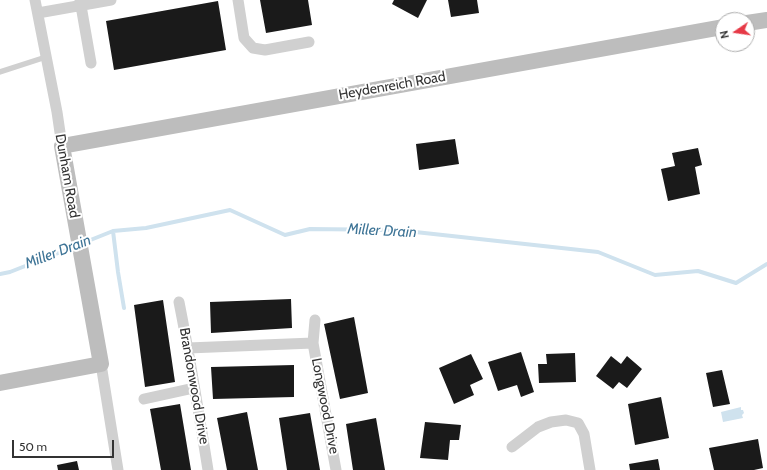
<!DOCTYPE html>
<style>
body{margin:0}
#map{position:relative;width:767px;height:470px;overflow:hidden;background:#fff;font-family:Cabin,sans-serif}
canvas{display:block}
.north{position:absolute;left:715px;top:12px;width:40px;height:40px;box-sizing:border-box;background:#fff;border:1px solid #adadad;border-radius:50%;rotate:257deg;font-size:11px;font-weight:700;line-height:16px;text-align:center;color:#333}
.north::after{content:'';display:block;margin:auto;width:14px;height:18px;background:#e63946;clip-path:polygon(50% 0,100% 100%,50% 72%,0 100%)}
.scale{position:absolute;left:12px;top:440px;width:102px;height:18px;box-sizing:border-box;border:2px solid #333;border-top:0;padding-left:5px;font-size:12px;line-height:14px;white-space:nowrap;color:#333;-webkit-text-stroke:3px #fff;paint-order:stroke}
</style>
<div id="map">
<canvas width="767" height="470"></canvas>
<div class="north">N</div>
<div class="scale">50 m</div>
</div>
<script>
const ctx = document.querySelector('canvas').getContext('2d');
ctx.lineJoin = 'round';
function fillPath(path, color) { ctx.fillStyle = color; ctx.fill(path, 'evenodd'); }
function trace(path, color, width, dash) { ctx.strokeStyle = color; ctx.lineWidth = width; ctx.lineCap = dash ? 'butt' : 'round'; ctx.setLineDash(dash || []); ctx.stroke(path); }
function drawText(font, color, halo, rows, align = 'center') {
  ctx.font = font + ' Cabin,sans-serif'; ctx.lineWidth = 4; ctx.setLineDash([]); ctx.textBaseline = 'middle'; ctx.strokeStyle = halo; ctx.fillStyle = color; for (const [text, x, y, turn = 0] of rows) {
    ctx.save(); ctx.translate(x, y); ctx.rotate((+turn || 0) * Math.PI / 180); ctx.textAlign = isNaN(turn) ? turn : align; if (halo) ctx.strokeText(text, 0, 0); ctx.fillText(text, 0, 0); ctx.restore();
  }
}
fillPath(new Path2D(`
 M741,407V410H743L744,413L742,415L743,418L723,422L721,412Z`), '#cfe2ee');
trace(new Path2D(`
 M113,231L118,272L124,308
 M83,243L113,231L146,228L230,210L285,235L310,229L397,230L598,252L655,275L698,271L736,283L767,264
 M0,274L10,272L76,246`), '#cfe2ee', 4);
fillPath(new Path2D(`
 M260,0H308L312,25L266,33Z
 M394,0H427L418,18L392,4Z
 M448,0H477L479,13L451,17Z
 M218,1L226,50L114,70L106,21Z
 M455,139L459,164L419,170L416,144Z
 M698,148L702,165L695,167L700,194L668,201L661,169L675,166L672,153Z
 M291,299L292,328L211,333L210,302Z
 M163,300L175,382L145,387L134,305Z
 M354,317L368,393L340,399L324,324Z
 M521,352L534,392L521,397L517,385L498,391L488,362Z
 M575,353L576,382L539,383L538,364H547L546,354Z
 M471,354L483,379L470,385L474,395L454,404L439,368Z
 M611,356L621,364L627,356L642,369L627,388L619,382L613,389L596,376Z
 M294,365V397L213,399L211,367Z
 M722,370L730,404L713,407L706,373Z
 M661,397L669,438L635,445L628,404Z
 M180,404L191,470H161L150,409Z
 M247,412L258,470H227L217,418Z
 M310,413L320,470H287L279,418Z
 M376,418L385,470H353L346,424Z
 M425,422L461,425L459,440H450L448,460L420,458Z
 M758,439L763,468L754,470H714L709,448Z
 M658,459L660,470H630L629,464Z
 M77,461L79,470H58L57,465Z`), '#1a1a1a');
trace(new Path2D(`
 M0,72L46,57`), '#d0d0d0', 5.5);
trace(new Path2D(`
 M35,0L57,112L62,146
 M80,0L91,63
 M238,0L244,38L253,48L265,50L309,42
 M38,13L111,0
 M179,302C190,357 199,414 208,470
 M315,320L313,343L336,470
 M188,348L313,343
 M101,364L118,470
 M144,399L194,388
 M512,447L538,427L551,422L566,420L578,423L584,434L590,470`), '#d0d0d0', 11);
trace(new Path2D(`
 M747,23L767,20
 M0,383L101,364L62,146L723,27`), '#bdbdbd', 16);
drawText('14px', '#333', '#fff', [
 ["Heydenreich Road",392,86,-10],
 ["Dunham Road",67,176,80],
 ["Brandonwood Drive",194,386,80],
 ["Longwood Drive",325,406,79]
]);
drawText('italic 15px', '#3f7597', '#fff', [
 ["Miller Drain",382,231,3],
 ["Miller Drain",58,252,-21]
]);
</script>
